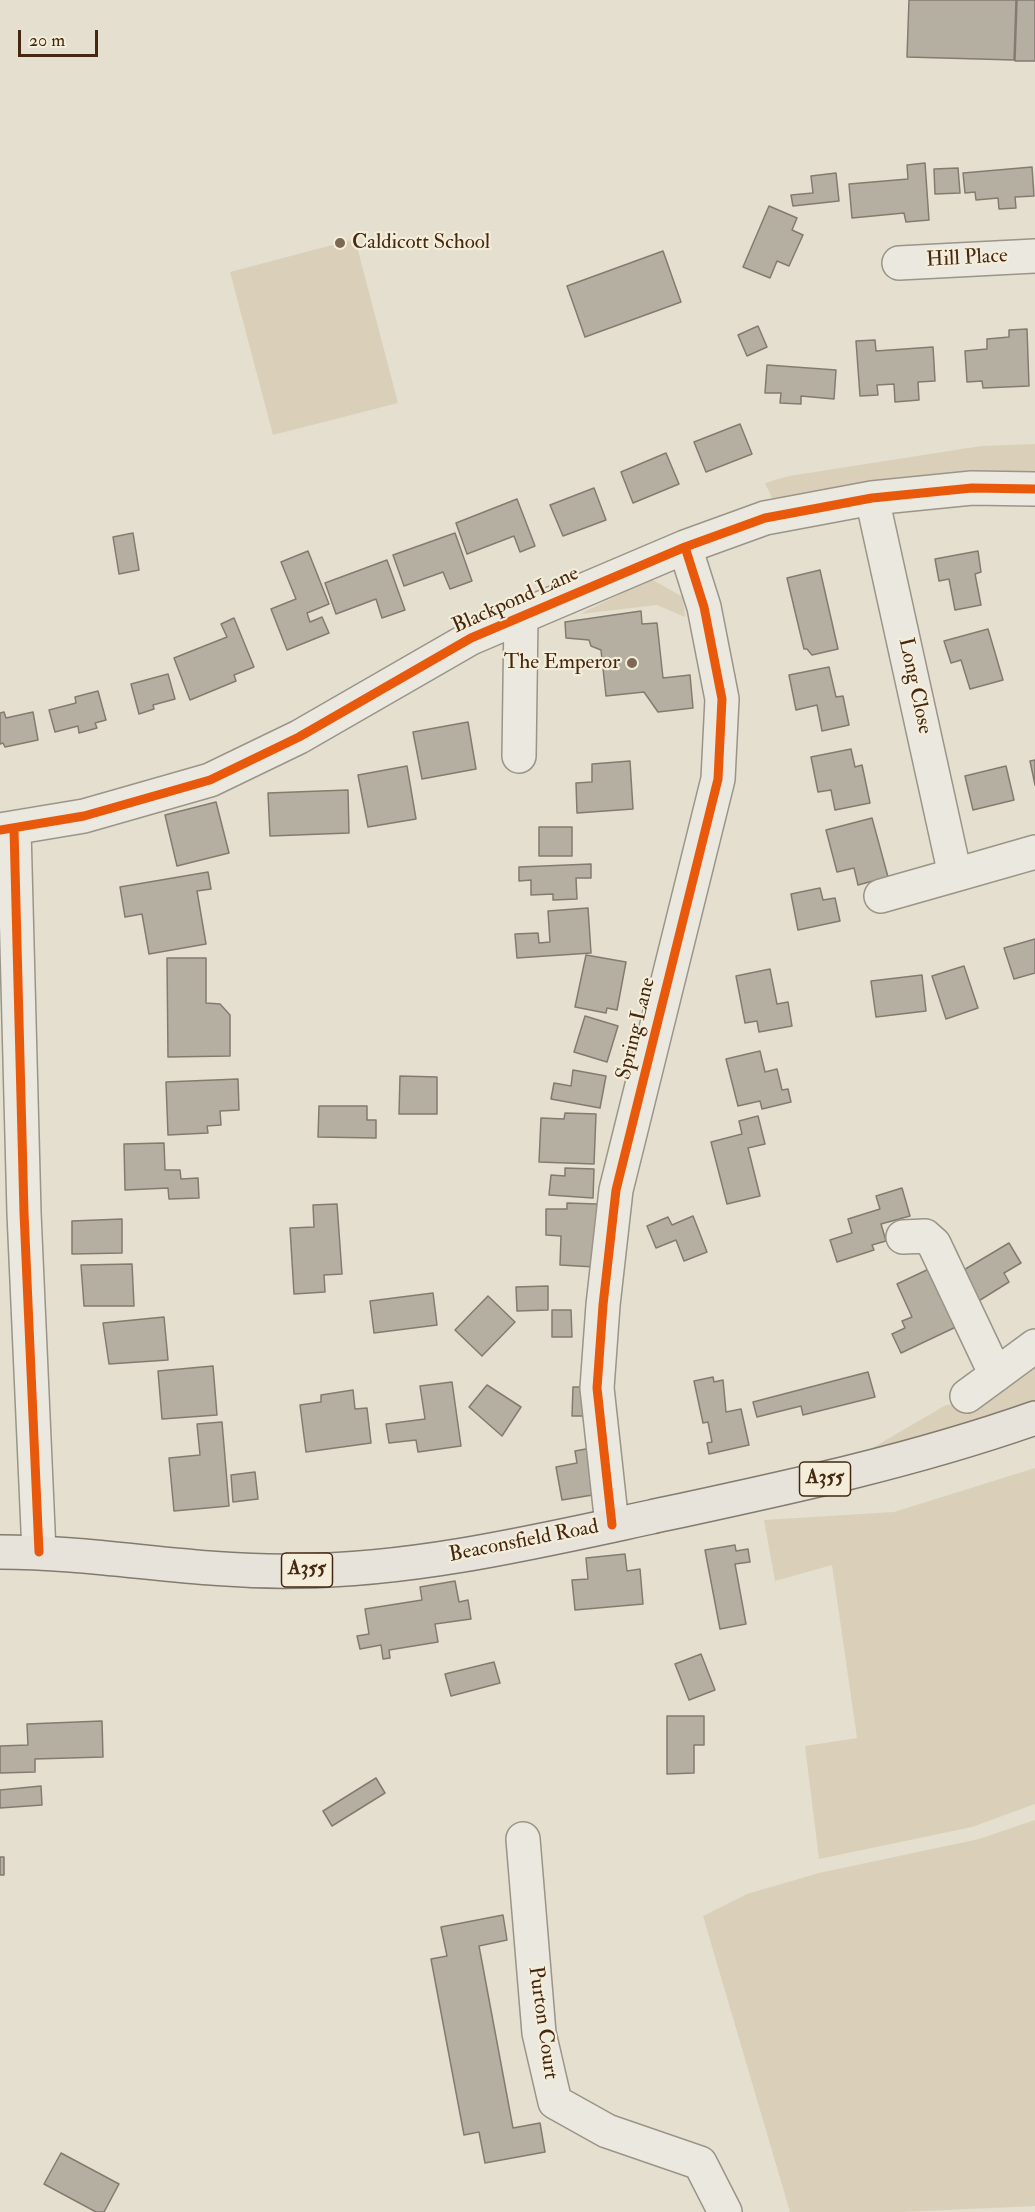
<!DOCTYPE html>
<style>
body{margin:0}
#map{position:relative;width:1035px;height:2212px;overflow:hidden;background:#e4dfcf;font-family:"IM FELL Double Pica",serif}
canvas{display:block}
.scale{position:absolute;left:18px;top:30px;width:80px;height:27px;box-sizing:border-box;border:3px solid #462811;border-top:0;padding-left:8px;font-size:18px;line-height:21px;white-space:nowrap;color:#462811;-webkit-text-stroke:4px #f3edda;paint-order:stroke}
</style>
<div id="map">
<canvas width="1035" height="2212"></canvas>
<div class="scale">20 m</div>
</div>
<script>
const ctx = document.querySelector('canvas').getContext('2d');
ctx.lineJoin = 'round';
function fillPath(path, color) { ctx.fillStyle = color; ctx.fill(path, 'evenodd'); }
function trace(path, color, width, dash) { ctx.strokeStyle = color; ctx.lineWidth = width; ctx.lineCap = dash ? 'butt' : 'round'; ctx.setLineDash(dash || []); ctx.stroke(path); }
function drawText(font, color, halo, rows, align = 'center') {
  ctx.font = font + ' "IM FELL Double Pica",serif'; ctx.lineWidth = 4.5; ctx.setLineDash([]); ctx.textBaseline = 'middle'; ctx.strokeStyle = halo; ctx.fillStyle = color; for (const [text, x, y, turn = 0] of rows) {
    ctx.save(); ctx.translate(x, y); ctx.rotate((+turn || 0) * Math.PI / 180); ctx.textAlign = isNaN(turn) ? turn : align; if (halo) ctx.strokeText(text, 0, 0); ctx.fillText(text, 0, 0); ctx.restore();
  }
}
fillPath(new Path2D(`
 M355,239L398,403L273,435L230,272Z
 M1035,444V475L774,502L765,483L789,476L981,446Z
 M651,579L683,597L685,617L657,605L580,614Z
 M1035,1367V1402L969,1427L862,1454L946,1405L965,1404Z
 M1035,1468V1804L972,1827L819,1859L805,1746L857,1738L832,1565L775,1581L764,1520L894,1512Z
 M1035,1820V2206L902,2212H790L703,1916L747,1894L819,1873L979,1839Z`), '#dad0b9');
const building = new Path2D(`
 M909,0H1016L1014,60L907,57Z
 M1017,0H1035V61H1015Z
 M925,163L929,220L906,222L904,213L852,218L849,184L908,179L907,165Z
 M1032,167L1034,196L1015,197L1016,208L999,209L998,198L976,200L975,192L965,193L963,173Z
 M958,168L960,193L935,194L934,169Z
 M836,173L839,201L793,206L791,195L813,193L811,176Z
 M769,206L797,218L792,230L803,235L789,266L777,261L770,278L743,267Z
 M663,251L681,302L585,337L567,286Z
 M758,326L767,347L747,356L738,335Z
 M1027,329L1029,386L983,388L982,381L967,382L965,351L987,349V339L1009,337V330Z
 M875,340L876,351L933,347L935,381L918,382L919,400L895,402L894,384L877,385L878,395L860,396L856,341Z
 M767,365L836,370L834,399L801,396V404L780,403L781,393H765Z
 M740,424L752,454L706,472L694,442Z
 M666,453L679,484L633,503L621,472Z
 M594,488L606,520L563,536L550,505Z
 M517,499L535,546L520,552L514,536L467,554L456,523Z
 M133,533L139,570L119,574L113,537Z
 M455,533L472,581L450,589L443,572L404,586L393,555Z
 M308,551L329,604L307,613L310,622L322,617L329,633L287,650L271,609L296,599L281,562Z
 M978,551L981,572L975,574L981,605L955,610L949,579L939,581L935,559Z
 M387,560L405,610L382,618L376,599L336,614L325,583Z
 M820,570L838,649L812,655L807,649H804L787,578Z
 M641,611L642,624L657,623L663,678L690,675L693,708L658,712L644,692L606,696L601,650L591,646L589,640L566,638L565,622Z
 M234,618L254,667L234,675L236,681L190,700L174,658L227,637L221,624Z
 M988,629L1003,680L970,689L961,660L951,663L944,641Z
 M829,667L836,697L843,696L849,725L822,731L817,705L796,710L789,675Z
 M168,674L175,699L153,705L154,709L139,714L131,684Z
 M98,691L106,720L95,723L97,728L79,733L78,726L55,732L49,710L76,703L75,697Z
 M4,712L6,718L33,712L38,740L5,747L3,743L0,744V713Z
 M468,722L476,769L422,779L413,732Z
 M851,749L855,767L862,765L870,803L835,810L831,790L818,792L811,757Z
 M1035,760V785L1030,761Z
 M630,761L633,809L577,813L576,783L592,782V764Z
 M407,766L416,819L368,827L358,775Z
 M1006,766L1014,800L973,810L965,776Z
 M348,790L349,833L270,836L268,793Z
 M216,802L229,853L177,866L165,815Z
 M872,818L888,877L858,885L854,868L837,872L826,830Z
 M539,827H572V856H539Z
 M591,864V878H576L577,899L553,900V894L531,895V880L519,881V867Z
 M208,872L211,889L197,891L206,944L149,954L142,914L125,917L120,887Z
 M820,888L823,900L835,898L840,921L798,930L791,894Z
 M588,908L591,953L517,958L515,934L538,933L539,943L550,942L548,911Z
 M1035,939V973L1014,979L1004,948Z
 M586,955L626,962L617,1010L607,1008L606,1013L575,1007Z
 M167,958H206V1003L220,1004L230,1015V1056L168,1057Z
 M964,966L978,1008L946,1019L932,976Z
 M770,969L777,1004L788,1002L792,1026L759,1032L757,1021L745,1023L736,976Z
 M922,975L926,1011L876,1017L871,981Z
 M585,1016L618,1026L607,1062L574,1052Z
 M760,1051L765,1072L777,1069L782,1090L788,1089L791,1102L762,1109L760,1101L738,1106L726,1059Z
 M573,1070L606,1076L600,1108L551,1099L554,1083L571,1086Z
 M400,1076L437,1077V1114H399Z
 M238,1079L239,1110L220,1111L221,1125L207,1126L208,1133L168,1135L166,1082Z
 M319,1106H367V1120H376V1138L318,1137Z
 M565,1113L596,1114L594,1164L539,1162L541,1118L564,1119Z
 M758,1116L765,1144L748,1148L760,1196L727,1204L711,1142L742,1134L739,1121Z
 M164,1143L165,1170H180L181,1179L198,1178L199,1198L169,1199L168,1188L125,1190L124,1144Z
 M565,1168L594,1169L593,1198L549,1195L551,1175L565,1176Z
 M902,1188L910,1216L881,1224L886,1241L872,1245L874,1250L837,1262L830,1240L852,1233L848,1219L880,1209L876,1196Z
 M567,1203L597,1204L595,1267L560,1265L561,1236L546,1235V1209H567Z
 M337,1204L342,1274L324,1275L325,1292L294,1294L290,1228L314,1227L313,1205Z
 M693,1216L707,1252L684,1261L676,1240L656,1248L647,1226L668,1217L672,1225Z
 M122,1219V1253L72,1254V1221Z
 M1009,1243L1021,1263L1004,1273L1009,1282L969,1307L952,1277Z
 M132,1264L134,1306H84L81,1265Z
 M931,1268L958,1326L901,1353L892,1334L905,1328L902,1321L912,1317L897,1284Z
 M548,1286V1310L517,1311L516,1287Z
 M433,1293L437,1325L374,1333L370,1301Z
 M488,1296L515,1322L482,1356L455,1330Z
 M552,1310H571L572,1337H552Z
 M164,1317L168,1360L109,1364L103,1323Z
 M213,1366L217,1415L162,1419L158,1371Z
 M868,1372L875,1397L803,1415L801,1406L757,1417L753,1402Z
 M713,1377L714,1382L723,1380L726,1412L741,1409L749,1445L709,1454L707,1443L712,1442L708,1422L703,1423L694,1381Z
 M452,1382L461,1446L418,1452L416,1440L389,1443L386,1424L425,1419L420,1386Z
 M487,1385L521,1407L502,1436L469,1407Z
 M573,1387H591L590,1416H572Z
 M353,1390L355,1409L367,1408L371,1443L306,1452L300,1405L321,1402V1395Z
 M222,1422L229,1506L174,1511L169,1458L200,1455L197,1424Z
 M591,1448L599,1494L562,1500L556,1467L577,1463L575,1451Z
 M255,1472L258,1499L233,1502L231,1475Z
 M735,1545L736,1551L748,1549L750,1562L735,1564L746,1624L720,1629L705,1550Z
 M625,1554L627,1571L640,1569L643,1604L575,1610L572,1580L588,1579L586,1558Z
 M455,1581L459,1602L468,1600L471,1619L435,1624L438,1642L389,1650L390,1658L383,1659L381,1645L360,1649L357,1636L369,1634L365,1609L422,1600L420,1587Z
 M701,1654L715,1690L689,1700L675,1664Z
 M494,1662L500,1683L451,1696L445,1674Z
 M667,1716H704V1745H694V1773L667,1774Z
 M102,1721L103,1757L35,1759V1772L0,1773V1746L28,1745L27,1724Z
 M376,1778L385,1793L332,1826L323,1811Z
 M41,1786L42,1805L0,1808V1790Z
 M0,1857H4V1875H0Z
 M503,1915L507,1940L479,1946L513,2128L540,2123L545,2152L485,2163L479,2132L464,2135L431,1959L447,1956L441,1927Z
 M61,2153L119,2184L104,2212H96L44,2184Z`);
fillPath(building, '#b5afa2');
trace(building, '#847b70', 1.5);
const minor = new Path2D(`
 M899,263L1035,256
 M872,498L955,875L881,896
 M519,756L521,618
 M14,829L24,1213L39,1552
 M0,830L84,816L210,780L299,737L471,638L685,547L765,518L872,498L972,488L1035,489
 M955,875L1035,852
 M903,1237L925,1236L934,1244L996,1375
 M967,1396L1035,1346
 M612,1525L597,1388L603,1305L616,1190L718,779L722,699L704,607L685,547
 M523,1839L539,2033L555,2102L607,2131L700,2163L725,2212`);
const major = new Path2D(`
 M0,1552C99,1552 197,1573 296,1571C415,1570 535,1542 651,1517C781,1489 910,1462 1035,1418`);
trace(minor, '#9b9488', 36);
trace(major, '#847b70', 36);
trace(minor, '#eae8df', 33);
trace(major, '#e7e3da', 33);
trace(new Path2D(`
 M14,829L24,1213L39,1552
 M0,830L84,816L210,780L299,737L471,638L685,547L765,518L872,498L972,488L1035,489
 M612,1525L597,1388L603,1305L616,1190L718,779L722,699L704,607L685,547`), '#e8590c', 9);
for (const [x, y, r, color] of [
 [340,243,6,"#7d6854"],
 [632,663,6,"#7d6854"]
]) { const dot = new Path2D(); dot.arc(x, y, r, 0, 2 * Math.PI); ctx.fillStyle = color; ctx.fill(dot); trace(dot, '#f3edda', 2); }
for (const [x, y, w] of [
 [825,1479,51],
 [307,1570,51]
]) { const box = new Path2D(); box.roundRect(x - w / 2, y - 17, w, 34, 4.5); ctx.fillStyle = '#f3edda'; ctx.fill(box); trace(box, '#462811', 1.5); }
drawText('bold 20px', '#462811', null, [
 ["A355",825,1479],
 ["A355",307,1570]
]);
drawText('21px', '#462811', '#f3edda', [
 ["Caldicott School",352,243],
 ["The Emperor",620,663,"right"]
], 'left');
drawText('21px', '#462811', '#f3edda', [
 ["Hill Place",967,259,-3],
 ["Blackpond Lane",516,601,-24],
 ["Long Close",914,686,78],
 ["Spring Lane",637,1029,-76],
 ["Beaconsfield Road",524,1542,-11],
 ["Purton Court",542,2023,82]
]);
</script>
